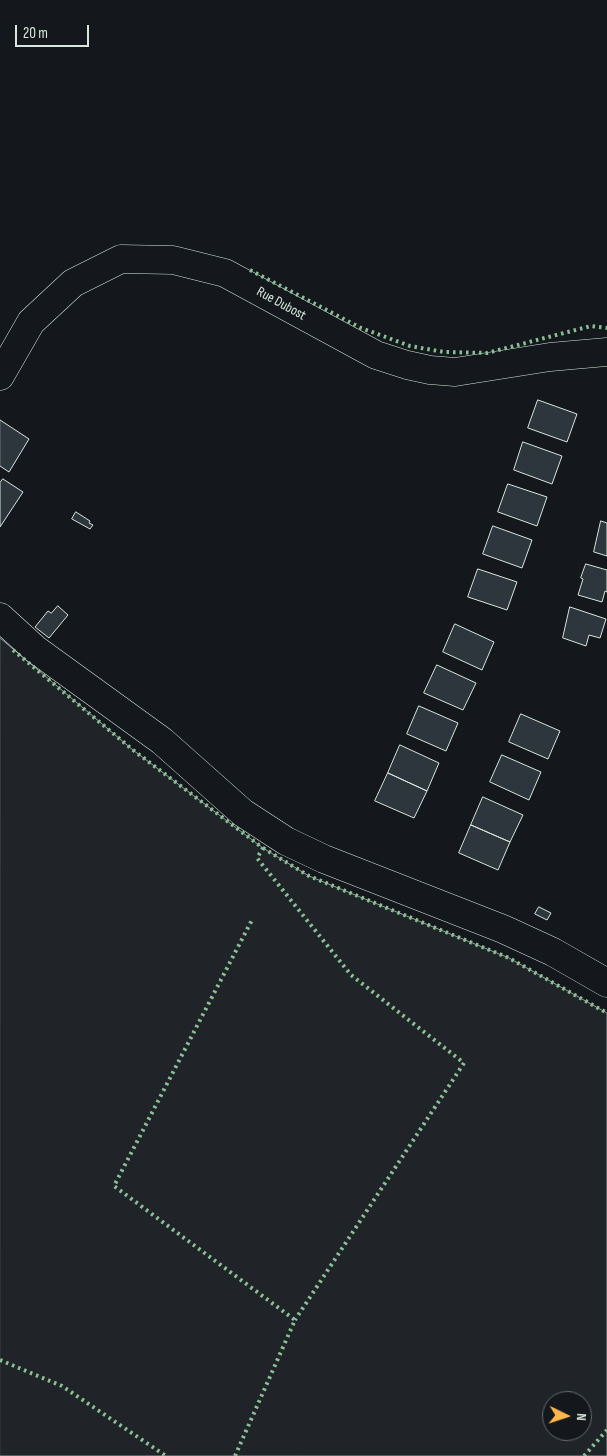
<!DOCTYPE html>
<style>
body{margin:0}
#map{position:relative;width:607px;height:1456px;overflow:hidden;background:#14181c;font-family:"Sofia Sans Condensed",sans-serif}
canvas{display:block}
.north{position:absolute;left:542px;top:1391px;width:50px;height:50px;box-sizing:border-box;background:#14181c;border:1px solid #626a69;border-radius:50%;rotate:94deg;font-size:14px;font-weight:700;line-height:20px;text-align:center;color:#d8e6dc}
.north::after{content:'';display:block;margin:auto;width:18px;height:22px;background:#ffb74d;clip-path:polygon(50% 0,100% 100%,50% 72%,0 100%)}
.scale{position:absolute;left:15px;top:25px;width:74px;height:22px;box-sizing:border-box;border:2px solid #d8e6dc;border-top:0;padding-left:6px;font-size:15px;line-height:18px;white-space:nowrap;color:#d8e6dc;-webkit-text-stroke:4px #14181c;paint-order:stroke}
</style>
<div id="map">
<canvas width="607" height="1456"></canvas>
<div class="north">N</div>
<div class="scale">20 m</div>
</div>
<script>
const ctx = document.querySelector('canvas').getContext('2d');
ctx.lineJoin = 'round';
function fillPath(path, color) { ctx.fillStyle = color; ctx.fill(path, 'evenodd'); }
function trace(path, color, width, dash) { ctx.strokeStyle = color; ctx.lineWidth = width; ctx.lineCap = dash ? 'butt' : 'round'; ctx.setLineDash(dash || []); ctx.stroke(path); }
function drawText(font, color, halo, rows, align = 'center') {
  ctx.font = font + ' "Sofia Sans Condensed",sans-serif'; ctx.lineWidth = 4; ctx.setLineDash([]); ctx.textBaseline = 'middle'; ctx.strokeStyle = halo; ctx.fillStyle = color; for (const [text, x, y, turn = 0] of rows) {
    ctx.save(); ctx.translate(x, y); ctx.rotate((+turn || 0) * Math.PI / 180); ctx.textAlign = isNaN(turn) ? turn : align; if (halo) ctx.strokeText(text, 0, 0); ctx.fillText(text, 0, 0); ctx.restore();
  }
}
const green = new Path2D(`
 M0,638L133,750L263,848L309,876L509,958L607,1013V1456H0ZM552,1401H582V1431H552Z`);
fillPath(green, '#202428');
trace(green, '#939e99', 1);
const building = new Path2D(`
 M538,400L577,414L567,442L528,428Z
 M0,420L29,439L9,472L0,466Z
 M523,442L562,456L552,484L514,470Z
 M3,479L23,492L0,527V483Z
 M508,484L547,497L537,526L498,512Z
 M76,512L90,521L89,523L93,525L90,529L72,519Z
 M601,521L607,523V556L594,552Z
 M493,526L532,540L522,568L483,554Z
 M586,564L607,570V592L605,591L602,602L578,595L583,579L581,578Z
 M478,569L517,582L507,610L468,597Z
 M58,606L68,615L49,638L35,627L48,611L51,613Z
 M570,607L606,619L600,638L589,635L586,646L563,638Z
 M455,624L494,642L482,670L443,652Z
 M437,665L476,683L463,710L424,693Z
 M419,706L458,723L446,751L407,734Z
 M521,714L560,731L548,759L509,742Z
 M400,745L439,763L427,791L388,773Z
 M502,755L541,772L529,800L490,782Z
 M388,773L427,791L414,818L375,801Z
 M483,797L523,815L510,842L471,825Z
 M471,825L510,842L498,870L459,853Z
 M539,907L551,913L547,920L535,914Z`);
fillPath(building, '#2c363c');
trace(building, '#d8e6dc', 1);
const minor = new Path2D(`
 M0,376L31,322L73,283L121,259L173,260L225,273L376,355L407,365L430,370L455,372L550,357L607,352
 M0,617L35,649L162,741L243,813L286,841L324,859L503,929L553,952L607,983`);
trace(minor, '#d8e6dc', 29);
trace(minor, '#14181c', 28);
trace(new Path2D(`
 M250,270L361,328L410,346L444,352L487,353L591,326L607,328
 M13,650L133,750L263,848L257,858L351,975L464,1063L295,1320
 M263,848L309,876L509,958L607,1013
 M0,1360L62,1386L166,1456
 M235,1456L295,1320L114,1186L253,918
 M584,1456L607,1430`), '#8ac095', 4, [2.5, 4]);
drawText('14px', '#d8e6dc', '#14181c', [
 ["Rue Dubost",281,304,29]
]);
</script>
